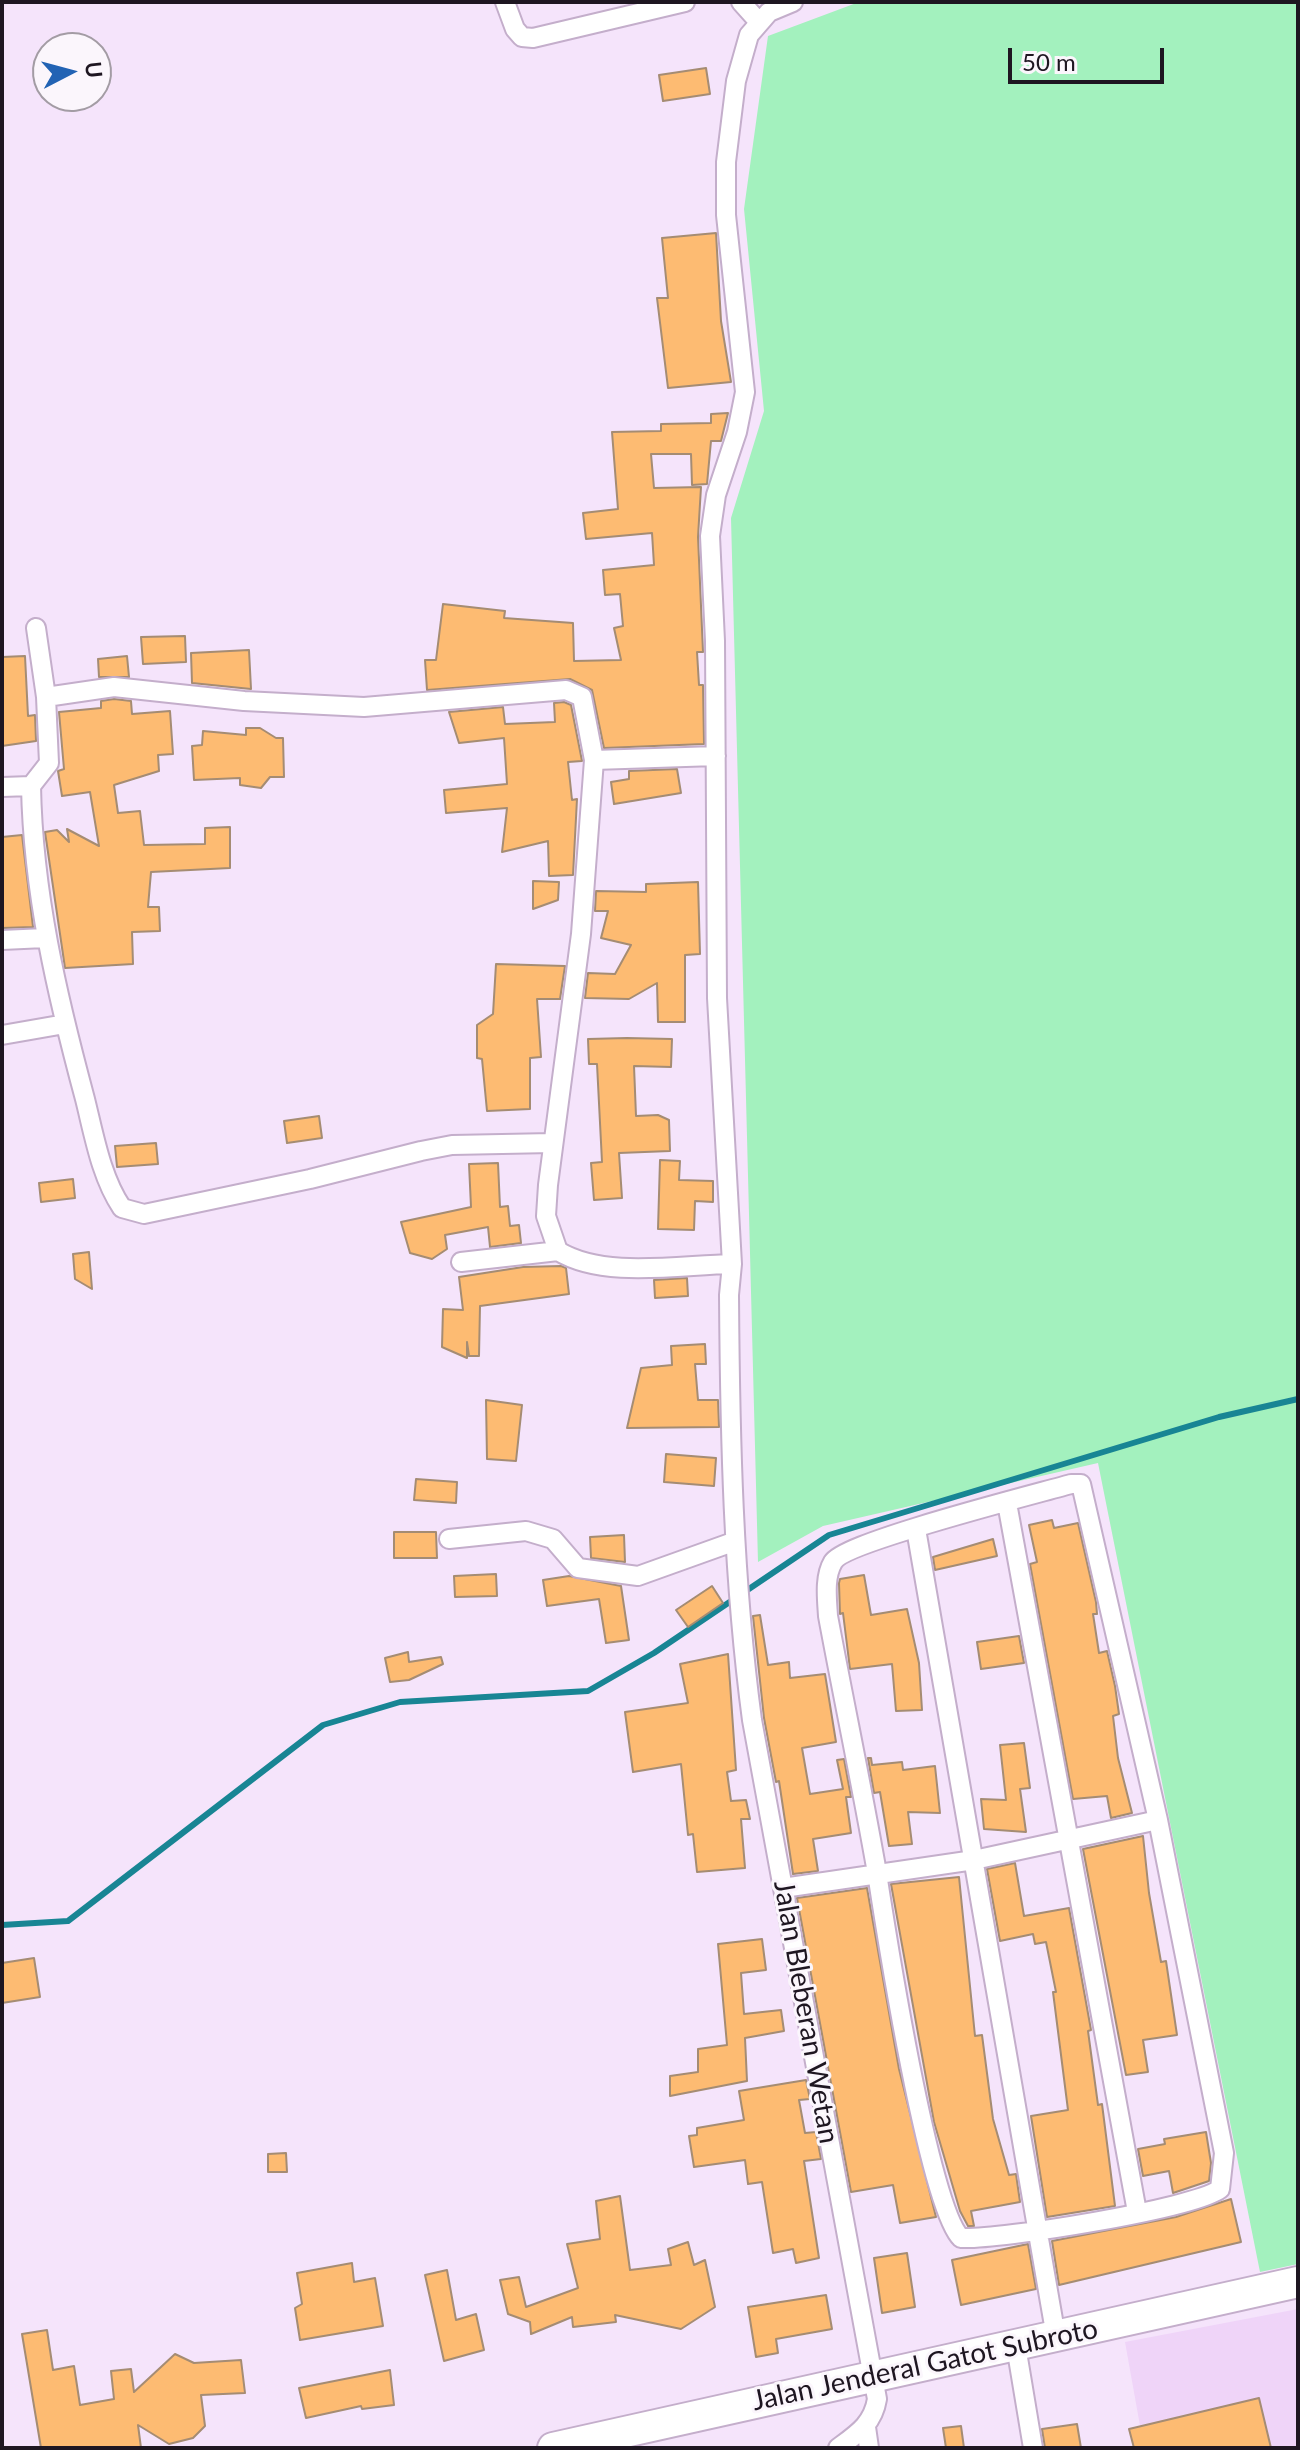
<!DOCTYPE html>
<style>
body{margin:0}
#map{position:relative;width:1300px;height:2450px;overflow:hidden;background:#f5e4fb;font-family:Lato,sans-serif}
canvas{display:block}
.frame{position:absolute;inset:0;border:4px solid #1e1621;pointer-events:none}
.north{position:absolute;left:32px;top:32px;width:80px;height:80px;box-sizing:border-box;background:#fbf6fc;border:2px solid #a39ca4;border-radius:50%;rotate:84deg;font-size:22px;font-weight:700;line-height:32px;text-align:center;color:#1e1621}
.north::after{content:'';display:block;margin:auto;width:28px;height:36px;background:#2263b4;clip-path:polygon(50% 0,100% 100%,50% 72%,0 100%)}
.scale{position:absolute;left:1008px;top:48px;width:156px;height:36px;box-sizing:border-box;border:4px solid #1e1621;border-top:0;padding-left:10px;font-size:24px;line-height:28px;white-space:nowrap;color:#1e1621;-webkit-text-stroke:6px #fbf6fc;paint-order:stroke}
</style>
<div id="map">
<canvas width="1300" height="2450"></canvas>
<div class="frame"></div>
<div class="north">U</div>
<div class="scale">50 m</div>
</div>
<script>
const ctx = document.querySelector('canvas').getContext('2d');
ctx.lineJoin = 'round';
function fillPath(path, color) { ctx.fillStyle = color; ctx.fill(path, 'evenodd'); }
function trace(path, color, width, dash) { ctx.strokeStyle = color; ctx.lineWidth = width; ctx.lineCap = dash ? 'butt' : 'round'; ctx.setLineDash(dash || []); ctx.stroke(path); }
function drawText(font, color, halo, rows, align = 'center') {
  ctx.font = font + ' Lato,sans-serif'; ctx.lineWidth = 6; ctx.setLineDash([]); ctx.textBaseline = 'middle'; ctx.strokeStyle = halo; ctx.fillStyle = color; for (const [text, x, y, turn = 0] of rows) {
    ctx.save(); ctx.translate(x, y); ctx.rotate((+turn || 0) * Math.PI / 180); ctx.textAlign = isNaN(turn) ? turn : align; if (halo) ctx.strokeText(text, 0, 0); ctx.fillText(text, 0, 0); ctx.restore();
  }
}
fillPath(new Path2D(`
 M1298,2309V2448H1144L1125,2342Z`), '#efd4f8');
fillPath(new Path2D(`
 M859,2H1298V2264L1260,2272L1098,1463L823,1526L758,1562L731,518L764,411L744,209L768,36Z`), '#a3f1be');
trace(new Path2D(`
 M2,1925L68,1921L323,1725L400,1702L588,1691L654,1653L829,1535L1219,1417L1298,1399`), '#188594', 6);
const building = new Path2D(`
 M706,68L710,94L663,101L659,75Z
 M716,233L721,321L731,382L668,388L657,298H668L662,238Z
 M728,413L721,441H711L707,484L692,485L691,454H651L654,488L701,487L698,537L703,652H697L699,685H703L704,744L604,748L592,690L570,679L427,690L425,660H436L443,604L505,611L504,618L573,623L574,661L621,660L614,628L623,626L620,594L605,595L603,570L654,565L652,533L586,539L583,513L618,509L612,432L661,431V424L711,423V414Z
 M185,636L186,662L143,664L141,637Z
 M249,650L251,689L192,683L191,653Z
 M25,656L28,716L35,715L36,741L2,746V657Z
 M127,656L129,677H99L98,659Z
 M114,699L131,701L132,714L170,711L173,754L158,755L159,771L114,785L118,813L140,811L144,845L205,844V828L230,827V868L151,872L148,907H159L160,931L132,932L133,964L65,968L45,832L57,830L69,842L67,829L99,846L90,792L62,796L58,771L64,769L59,712L101,708V701Z
 M564,702L571,705L582,761L568,762L572,800L577,799L573,875L549,876L548,841L502,852L507,808L446,813L444,790L507,784L504,738L459,743L449,712L503,707L505,724L555,722L554,703Z
 M246,728H260L276,738H283L284,777H270L261,788L240,785V778L194,780L192,746L202,745L203,731L246,735Z
 M677,769L681,793L614,804L611,782L629,779V771Z
 M22,835L33,927L2,928V837Z
 M533,881L559,882L558,900L533,909Z
 M698,882L700,954L685,955V1022H658L657,983L629,999L585,998L588,973L615,974L631,945L601,938L608,911H595L596,891L646,892V884Z
 M496,964L565,966L560,999H537L541,1057L530,1058V1109L487,1111L482,1059L477,1058V1025L493,1014Z
 M627,1038L672,1039L671,1067L634,1066L636,1116L658,1115L669,1120L670,1151L619,1153L622,1198L594,1200L591,1163L602,1162L597,1064H589L588,1039Z
 M319,1116L322,1138L287,1143L284,1121Z
 M156,1143L158,1164L117,1167L115,1146Z
 M660,1160L680,1161L679,1180L713,1181V1202L695,1201L694,1230L658,1229Z
 M498,1163L500,1207L508,1206L510,1226L519,1225L521,1243L490,1247L488,1227L445,1235L447,1249L432,1259L410,1253L401,1222L471,1207L469,1164Z
 M73,1179L75,1198L41,1202L39,1183Z
 M89,1252L92,1289L75,1279L73,1254Z
 M561,1266L566,1268L569,1294L480,1306L479,1356H469L467,1342V1358L442,1347L443,1309L463,1310L459,1277L523,1267Z
 M687,1278L688,1296L655,1298L654,1280Z
 M705,1344L706,1364H695L698,1400H718L719,1427L627,1428L641,1368L672,1365L671,1346Z
 M486,1400L522,1405L516,1461L487,1459Z
 M666,1454L716,1458L714,1486L664,1482Z
 M416,1479L457,1482L456,1503L414,1500Z
 M1052,1520L1054,1528L1078,1523L1096,1602L1097,1614H1093L1099,1653L1107,1651L1115,1686L1119,1714L1113,1716L1118,1758L1132,1813L1111,1818L1107,1796L1073,1799L1030,1564L1037,1562L1029,1525Z
 M394,1532H436L437,1558H394Z
 M624,1535L625,1562L591,1558L590,1537Z
 M993,1539L997,1556L935,1570L933,1557Z
 M496,1574L497,1596L455,1597L454,1576Z
 M864,1575L871,1615L907,1609L919,1663L922,1710L896,1711L892,1664L850,1669L843,1613L840,1614L839,1583L840,1579Z
 M569,1576L621,1586L629,1640L606,1643L599,1599L547,1606L543,1580Z
 M712,1586L723,1603L688,1627L676,1610Z
 M760,1615L768,1665L789,1662L790,1678L825,1674L836,1742L802,1748L810,1794L843,1789L837,1760L844,1759L851,1797H846L851,1833L813,1839L818,1871L793,1874L779,1781L776,1782L764,1718L753,1616Z
 M1019,1636L1024,1663L981,1669L977,1642Z
 M408,1652L409,1662L441,1657L443,1664L409,1680L390,1682L385,1658Z
 M728,1654L736,1770L727,1772L731,1801L746,1800L750,1819H741L745,1868L697,1872L693,1834L688,1835L681,1764L633,1772L625,1712L688,1703L680,1664Z
 M1024,1743L1030,1788L1020,1789L1026,1832L984,1829L981,1799L1006,1800L1000,1745Z
 M868,1758H871L872,1765L902,1762L903,1770L935,1766L940,1813L908,1812L912,1844L889,1846L880,1792L874,1793Z
 M1143,1836L1149,1893L1161,1962L1166,1961L1177,2035L1143,2040L1148,2072L1126,2075L1083,1849Z
 M1015,1863L1024,1916L1069,1908L1091,2030L1088,2031L1098,2105L1102,2104L1115,2206L1047,2217L1031,2116L1068,2110L1053,1992H1056L1046,1942L1035,1944L1033,1934L1000,1941L987,1869Z
 M959,1877L975,2036L982,2035L993,2119L1009,2175L1016,2174L1020,2202L971,2211L974,2226H968L960,2211L934,2122L891,1884Z
 M867,1888L899,2069L936,2217L900,2223L893,2185L851,2192L797,1898Z
 M762,1939L766,1970L741,1973L744,2014L781,2010L784,2031L745,2038L747,2081L670,2096V2076L698,2072V2049L727,2045L718,1944Z
 M34,1958L40,1997L2,2003V1963Z
 M806,2080L810,2099L799,2100L805,2133L816,2132L821,2159L804,2161L819,2258L796,2263L793,2249L773,2253L762,2182L748,2184L745,2160L694,2167L689,2136L697,2135V2128L744,2120L739,2091Z
 M1206,2132L1211,2163L1209,2181L1173,2193L1169,2171L1143,2176L1138,2149L1165,2144L1164,2139Z
 M286,2153L287,2172H268V2154Z
 M620,2196L630,2270L671,2265L668,2249L688,2242L694,2265L705,2260L715,2307L681,2329L615,2315L616,2322L573,2327L572,2317L531,2334L530,2322L508,2314L500,2280L519,2277L526,2307L578,2288L567,2244L600,2239L596,2201Z
 M1231,2199L1241,2242L1059,2285L1052,2241L1176,2217Z
 M1028,2244L1036,2289L961,2305L952,2260Z
 M907,2253L915,2307L882,2313L874,2258Z
 M352,2263L354,2282L375,2278L383,2326L300,2340L295,2308L302,2304L297,2273Z
 M447,2270L456,2320L476,2314L484,2350L444,2361L425,2275Z
 M826,2295L832,2329L776,2339L778,2353L756,2357L748,2307Z
 M47,2330L53,2370L74,2366L80,2405L114,2399L111,2371L131,2369L134,2392L175,2354L194,2363L241,2360L245,2393L201,2395L205,2426L193,2438L169,2444L138,2425L141,2448H41L22,2334Z
 M390,2370L394,2405L362,2409L361,2406L306,2418L299,2388Z
 M1259,2398L1271,2448H1134L1129,2429Z
 M1077,2424L1081,2448H1045L1042,2429Z
 M961,2426L964,2448H946L943,2428Z`);
fillPath(building, '#fdbb72');
trace(building, '#a58c73', 2);
const minor = new Path2D(`
 M505,2L515,29L522,37L533,38L685,2
 M741,2L758,21
 M793,2L769,12L749,35L736,81L726,162V215L745,392L737,432L716,495L710,536L715,641L717,998L732,1264L729,1295C730,1438 733,1578 752,1720L877,2399C873,2424 857,2434 838,2448
 M36,628L46,697
 M716,756L594,760L581,934L548,1185L546,1216L558,1251C604,1279 678,1265 732,1264
 M31,786C33,893 57,995 85,1099C94,1135 101,1177 122,1208L144,1214L310,1179L421,1151L452,1145L552,1143
 M2,787L31,786L49,763L46,697L114,687L244,701L364,707L566,690L582,697L594,760
 M2,940L45,938
 M2,1035L65,1024
 M461,1262L558,1251
 M1007,1503L1137,2212
 M916,1529L1056,2337
 M449,1539L526,1531L553,1539L578,1568L638,1576L733,1542
 M783,1888L974,1860L1158,1820L1224,2153L1220,2189C1193,2209 999,2240 961,2238C929,2208 886,1932 877,1873C862,1787 844,1702 828,1616C827,1599 824,1577 833,1562C845,1542 1036,1494 1071,1484H1081L1158,1820
 M1016,2346L1033,2448
 M866,2427L869,2448`);
const trunk = new Path2D(`
 M553,2448L1298,2282`);
trace(minor, '#c4aecb', 22);
trace(trunk, '#c4aecb', 34);
trace(minor, '#fff', 18);
trace(trunk, '#fff', 30);
drawText('28px', '#1e1621', '#fbf6fc', [
 ["Jalan Bleberan Wetan",806,2012,80],
 ["Jalan Jenderal Gatot Subroto",925,2365,-12]
]);
</script>
